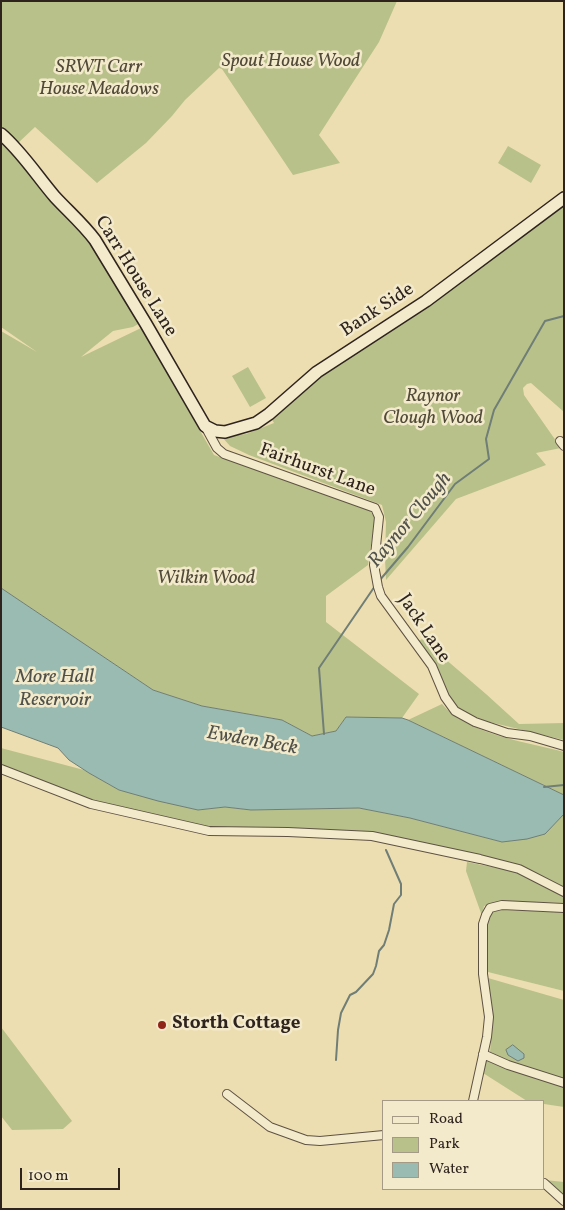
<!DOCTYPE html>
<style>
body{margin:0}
#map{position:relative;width:565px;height:1210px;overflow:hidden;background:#eddeb1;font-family:Vollkorn,serif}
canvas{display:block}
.frame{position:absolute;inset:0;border:2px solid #2f231e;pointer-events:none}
.legend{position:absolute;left:382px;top:1100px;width:162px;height:90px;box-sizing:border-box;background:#f3eacc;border:1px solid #a59a86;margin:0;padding:6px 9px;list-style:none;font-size:15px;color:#2f231e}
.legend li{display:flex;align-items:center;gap:10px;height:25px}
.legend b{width:25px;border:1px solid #a59a86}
.scale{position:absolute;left:20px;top:1168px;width:100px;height:22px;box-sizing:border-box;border:2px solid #2f231e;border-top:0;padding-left:6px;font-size:15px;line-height:18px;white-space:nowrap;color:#2f231e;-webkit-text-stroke:4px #f3eacc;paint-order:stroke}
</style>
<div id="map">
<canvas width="565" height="1210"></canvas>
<div class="frame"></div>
<ul class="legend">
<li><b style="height:6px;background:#f3eacc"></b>Road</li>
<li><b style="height:14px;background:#b9c18a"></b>Park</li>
<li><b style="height:14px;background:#9abbb1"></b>Water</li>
</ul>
<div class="scale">100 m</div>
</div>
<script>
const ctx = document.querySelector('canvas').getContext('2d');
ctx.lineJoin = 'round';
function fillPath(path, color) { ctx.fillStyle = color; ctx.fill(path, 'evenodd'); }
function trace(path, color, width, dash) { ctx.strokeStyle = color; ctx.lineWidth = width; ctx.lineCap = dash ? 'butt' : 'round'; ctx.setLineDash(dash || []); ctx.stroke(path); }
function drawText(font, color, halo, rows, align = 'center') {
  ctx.font = font + ' Vollkorn,serif'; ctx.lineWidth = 5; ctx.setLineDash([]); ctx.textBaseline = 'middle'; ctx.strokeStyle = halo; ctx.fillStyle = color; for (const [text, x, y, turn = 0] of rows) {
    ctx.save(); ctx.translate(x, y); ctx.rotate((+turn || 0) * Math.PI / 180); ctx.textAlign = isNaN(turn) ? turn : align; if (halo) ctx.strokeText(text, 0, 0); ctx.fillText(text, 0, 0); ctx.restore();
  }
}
fillPath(new Path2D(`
 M1,1H397L379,42L319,135L340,163L293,175L222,69L219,68L185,100L172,116L146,143L97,183L35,127L16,145L1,131Z
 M1,137L79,225L140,323L133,327L113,331L81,357L141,328L214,455L370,511L375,518L368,565L326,596V622L419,694L402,718L346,717L336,731L312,736L282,720L202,706L153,690L1,588V331L37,352L1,327Z
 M508,146L541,165L531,183L498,163Z
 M564,205V412L531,383L527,384L523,388L524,395L561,448L536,453L546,465L456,499L386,580L385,559L386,522L382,505L249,455L230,446L222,437L246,434L274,423L270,416L321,373L411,315L497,256Z
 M248,367L266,398L250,407L232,376Z
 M422,639L486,694L519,724L564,723V740L481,720L465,713L453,703L433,662L417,642Z
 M442,704C448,711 455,717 463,721C494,738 530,743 564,752V795L408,720Z
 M1,748L84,770L119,790L198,810L225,807L251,810L359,808L410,818L502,842L544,834L564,814V887L521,866L500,860L364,831L210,827L90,800L1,766Z
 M467,862L518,872L564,897V903L501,901L484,906L482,916L466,871Z
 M501,910L564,912V991L488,972V924L489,916L492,912Z
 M488,978L564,1000V1080L522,1066L490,1052C493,1027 491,1003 488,978Z
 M1,1027L72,1121L63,1129L12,1130L1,1116Z
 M487,1058L564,1086V1107L544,1104V1101H527L483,1073Z
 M545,1180L564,1182V1196Z`), '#b9c18a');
const water = new Path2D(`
 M1,588L153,690L202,706L282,720L312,736L336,731L346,717L402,718L408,720L564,795V814L545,834L527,839L502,842L410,818L359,808L251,810L225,807L198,810L158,801L119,790L89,773L69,760L58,748L1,727Z
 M513,1045L524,1054V1058L518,1061L508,1055L506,1050Z`);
fillPath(water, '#9abbb1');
trace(water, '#6f7e76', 1);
trace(new Path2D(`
 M379,581L408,547L455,484L489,459L486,439L494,410L545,321L564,316
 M324,734L319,668L375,586
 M544,787L564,785
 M336,1060L338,1030L341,1013L350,995L356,992L373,974L376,966L379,951L384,945L389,930L394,904L401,895V884L386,850`), '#6f7e76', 2);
const street = new Path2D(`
 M206,428L217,448L224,454L375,508L379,517L374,565L378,587L381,596L432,666L445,697L455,711L475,722L507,733L530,736L564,746
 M560,441L564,446
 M1,769L91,804L209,831L288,832L372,836L480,859L519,869L564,892
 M483,1054L508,1065L564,1083
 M227,1094L270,1127L306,1140L320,1141L384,1135
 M473,1101L487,1037L489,1017L483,974V924L486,915L490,908L502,905L564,908
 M544,1183L564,1201`);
const secondary = new Path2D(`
 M1,134C22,152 37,176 55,197C68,211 83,224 95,240L146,324L205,426L215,431L225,432L256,423L269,414L317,372L426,301L564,198`);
trace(street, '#5e5243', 10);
trace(secondary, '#2f231e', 14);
trace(street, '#f3eacc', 8);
trace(secondary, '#f3eacc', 11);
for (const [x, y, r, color] of [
 [162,1025,5,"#8f2418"]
]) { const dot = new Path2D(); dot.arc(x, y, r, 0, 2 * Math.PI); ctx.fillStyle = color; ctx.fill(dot); trace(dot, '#f3eacc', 2); }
drawText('italic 19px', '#524a39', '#f3eacc', [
 ["Spout House Wood",291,63],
 ["SRWT Carr",99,69],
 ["House Meadows",99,91],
 ["Raynor",433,398],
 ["Clough Wood",433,420],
 ["Wilkin Wood",206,580]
]);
drawText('19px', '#2f231e', '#f3eacc', [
 ["Carr House Lane",135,277,58],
 ["Bank Side",378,311,-33],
 ["Fairhurst Lane",317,471,20],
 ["Jack Lane",423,629,56]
]);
drawText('bold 19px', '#2f231e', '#f3eacc', [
 ["Storth Cottage",172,1025]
], 'left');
drawText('italic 20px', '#4f514a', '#f3eacc', [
 ["Raynor Clough",411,521,-50],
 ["More Hall",55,678],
 ["Reservoir",55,701],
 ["Ewden Beck",252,742,10]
]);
</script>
